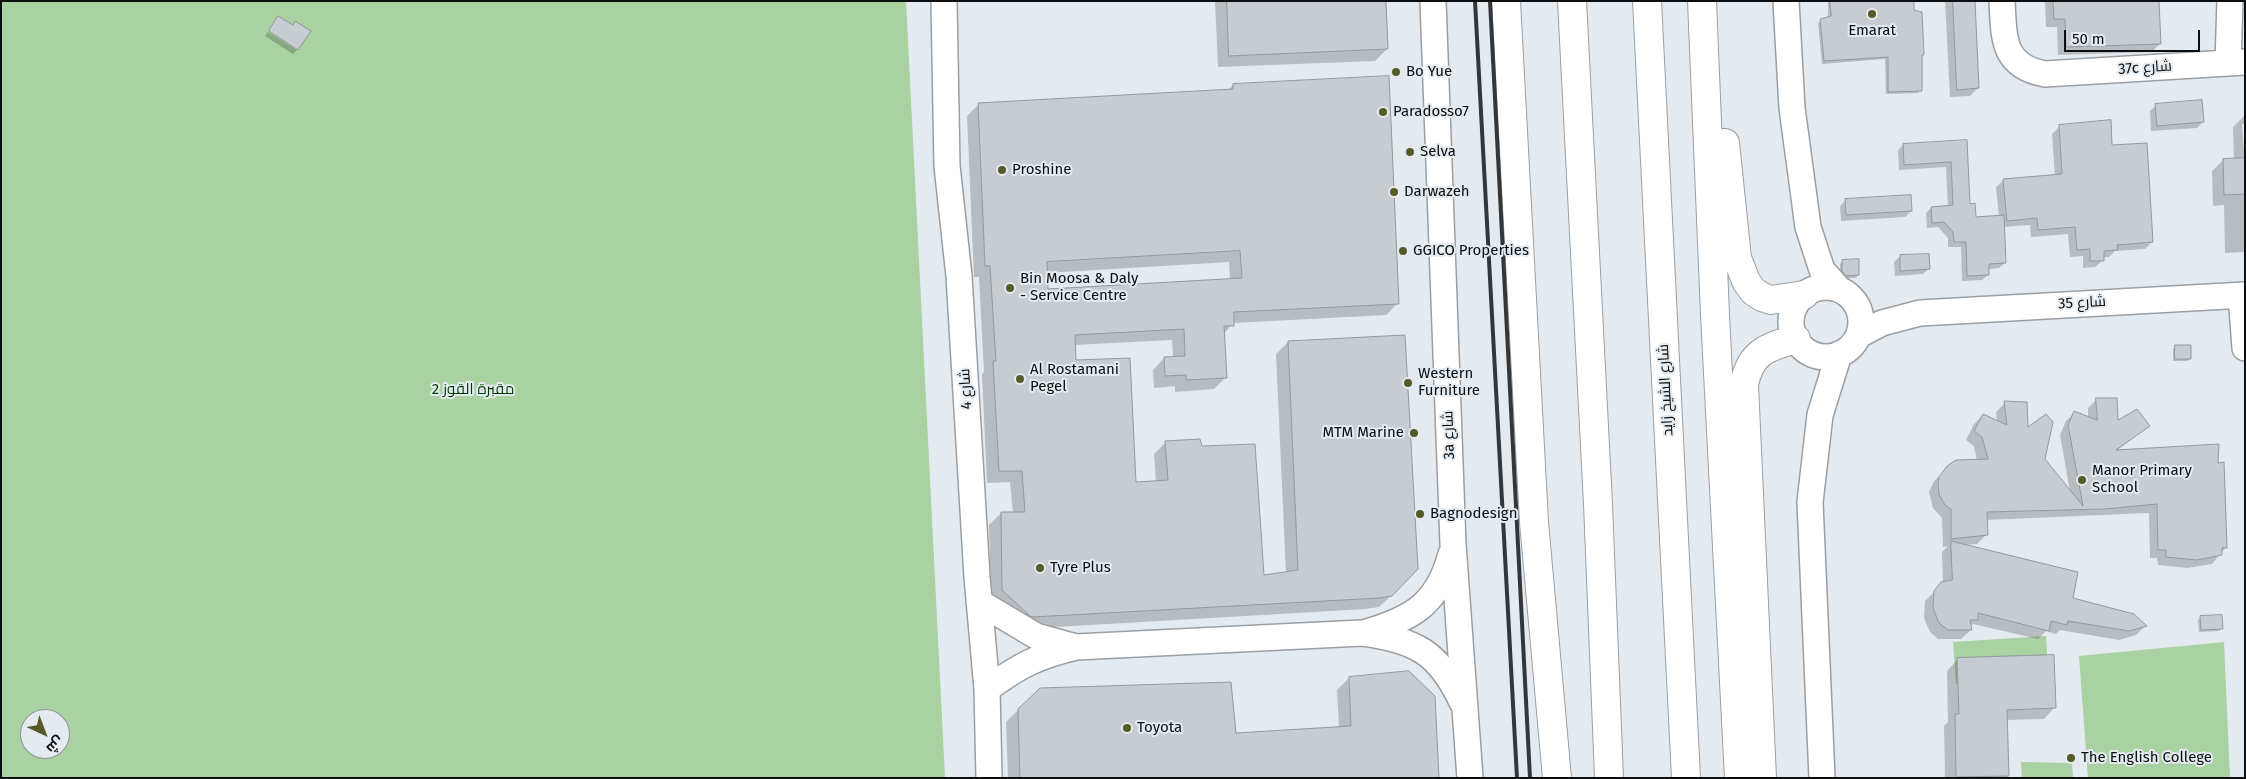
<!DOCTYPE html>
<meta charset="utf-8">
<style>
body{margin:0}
#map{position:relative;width:2246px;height:779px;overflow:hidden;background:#e4ebf0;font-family:"Fira Sans",Cairo,sans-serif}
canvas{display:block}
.frame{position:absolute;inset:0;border:2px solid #0b0d0e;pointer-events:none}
.north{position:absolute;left:20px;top:709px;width:50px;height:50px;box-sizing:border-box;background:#e4ebf0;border:1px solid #8d9296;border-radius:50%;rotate:137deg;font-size:14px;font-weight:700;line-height:20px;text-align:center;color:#0b0d0e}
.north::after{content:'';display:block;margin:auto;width:18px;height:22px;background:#555a28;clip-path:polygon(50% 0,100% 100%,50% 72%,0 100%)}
.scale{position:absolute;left:2064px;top:30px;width:136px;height:22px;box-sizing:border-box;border:2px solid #0b0d0e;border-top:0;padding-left:6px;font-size:15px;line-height:18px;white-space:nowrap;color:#0b0d0e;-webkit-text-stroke:4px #e4ebf0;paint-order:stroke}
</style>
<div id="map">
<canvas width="2246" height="779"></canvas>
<div class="frame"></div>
<div class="north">ش</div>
<div class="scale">50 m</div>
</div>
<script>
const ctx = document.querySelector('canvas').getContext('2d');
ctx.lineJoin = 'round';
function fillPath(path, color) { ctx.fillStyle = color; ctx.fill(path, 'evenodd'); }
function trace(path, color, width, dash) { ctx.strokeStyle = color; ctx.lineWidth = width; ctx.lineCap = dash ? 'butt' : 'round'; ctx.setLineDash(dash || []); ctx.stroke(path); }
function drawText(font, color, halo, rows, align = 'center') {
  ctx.font = font + ' "Fira Sans",Cairo,sans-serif'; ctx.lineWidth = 4; ctx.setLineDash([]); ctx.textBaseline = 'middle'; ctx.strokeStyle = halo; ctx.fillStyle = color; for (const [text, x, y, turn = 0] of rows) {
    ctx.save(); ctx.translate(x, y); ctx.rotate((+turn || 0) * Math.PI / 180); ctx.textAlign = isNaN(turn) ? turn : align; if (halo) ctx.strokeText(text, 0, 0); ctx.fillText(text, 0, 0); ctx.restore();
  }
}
fillPath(new Path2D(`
 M1,1H906L945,778H1ZM30,719H60V749H30Z
 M2046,636L2049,680L1956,684L1953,642Z
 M2224,642L2230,778H2088L2079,656Z
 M2021,762L2072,763L2073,778H2022Z`), '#a9d1a2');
fillPath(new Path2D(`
 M1215,1H1385L1387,49L1375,61L1218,67Z
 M1828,1H1913V11L1923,54L1920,57L1921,90L1918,93L1886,94L1885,59L1822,64L1818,23L1828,18Z
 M1945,1H1974L1978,88L1970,96L1950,97Z
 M2045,1H2158L2160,44L2151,52L2058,55L2057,27H2046Z
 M268,32L297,50L293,54L265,36Z
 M1233,85L1398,303L1386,315L1233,323L1223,335L1226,377L1214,389L1175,392V386L1154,388L1153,370L1164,358H1173L1172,340L1074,345L1075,361L1135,484L1156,482L1154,454L1166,442L1263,576L1286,573L1276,354L1288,342L1392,595L1379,607L1366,609L1021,629L991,601L989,525L1001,513H1013L1010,482L987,483L982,374L984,372L979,277H974L967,116L979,104L1228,90ZM1229,262L1230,280L1047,291L1046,273Z
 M2156,105L2203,122L2197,128L2151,131L2150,111Z
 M2244,116L2245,124H2242L2245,164V252L2225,253L2224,205L2213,206L2212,171L2223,160H2234L2233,127Z
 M2060,126L2111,146L2152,242L2145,249L2115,251L2109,257H2102L2103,260L2095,267L2083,268V256L2070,257L2068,234L2031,237L2030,225L2003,227L2005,263L1999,268L1988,269V275L1982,280L1962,281L1961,247H1948V238L1938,227L1927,228L1926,213L1931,208L1948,207L1946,167L1899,170L1898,150L1903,145L1966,141L1969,205L1975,218L1999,217L1996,187L2004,180L2055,176L2052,134Z
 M1846,200L1911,211L1905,217L1841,221L1840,206Z
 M1900,256L1929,269L1923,274L1895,276L1894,262Z
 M1843,261L1858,275L1856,278H1844L1840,274V264Z
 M2175,346L2190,359L2187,361H2173V349Z
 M2097,399L2117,422L2148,426L2116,451L2217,464L2226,547L2212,564L2187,568L2158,565L2157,558H2150L2149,513L1986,520V535L1977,544L1963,545L2071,599L2145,626L2136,635L2119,640L2060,630L2056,634L2046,631L2038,639L1973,624L1970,626L1971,630L1961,639H1938L1930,632L1924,618L1925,601L1943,583L1942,552L1948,546L1943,547L1942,518L1933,508L1929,492L1934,481L1944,472L1977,461L1974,446L1966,440L1974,424L1983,415L1997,422L1996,412L2005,403L2027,429L2044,459L2070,492L2060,435L2066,421L2075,412L2088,418V408Z
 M2201,617L2222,628L2219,631L2199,632L2198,620Z
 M1958,659L2055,707L2044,719L2006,720L2008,778H1945L1944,726L1948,722L1947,671Z
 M1349,678L1438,778H1008L1006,722L1018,710L1235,734L1339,728L1337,690Z`), '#0003');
const building = new Path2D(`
 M1227,1H1386L1388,49L1229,56Z
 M1830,1H1914V10L1922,12L1924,55H1922V91L1888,92V57L1824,61L1820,19L1831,16Z
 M1953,1H1975L1979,88L1957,90Z
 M2066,1H2159L2161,44L2066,47L2065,19H2054L2053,2Z
 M278,16L293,25L295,21L311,31L298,50L269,31Z
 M1389,76L1399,304L1234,312V326H1224L1227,378L1186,380V375L1165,376L1164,357L1185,356L1184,329L1075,335L1076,360L1130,358L1136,482L1168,480L1165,441L1200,439L1202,446L1255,444L1264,575L1298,570L1288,341L1405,335L1418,569L1392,596L1379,598L1033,617L1030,616L1002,590L1001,512H1025L1022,471H999L993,361H996L990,266H985L978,103L1233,89V84ZM1240,251L1242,278L1048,289L1047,262Z
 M2202,100L2204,122L2157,126L2155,104Z
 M2111,120L2112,145L2147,143L2153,242L2117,245L2118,250L2104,251V261H2090V249L2077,250L2075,227L2038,230L2037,218L2007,221L2003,179L2062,174L2059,125Z
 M1967,140L1970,204L1975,203L1976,217L2004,215L2006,263L1989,264V275L1967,276L1966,242H1954L1953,232L1944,222L1932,223L1931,207L1953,205L1951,162L1904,165L1903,144Z
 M2245,158V194L2224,195L2223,159Z
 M1911,195L1912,211L1846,215L1845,199Z
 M1929,254L1930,269L1900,271V255Z
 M1859,259V275L1846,276L1842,271V260Z
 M2175,345H2191V359H2175Z
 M2096,398H2117L2118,420L2137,409L2150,426L2116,450L2219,444L2218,463L2224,462L2227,548H2222V555L2197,560L2166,557V550H2158L2157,504L2105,509L1987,512L1988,535L1951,539V509L1945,505L1939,494L1938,483L1939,477L1947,466L1956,460L1988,459L1982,437L1974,431L1983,414L2007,425L2004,401L2027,402L2028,427L2046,414L2053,422L2045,459L2083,506L2068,425L2074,411L2097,420Z
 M1951,541L2078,572L2073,598L2134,614L2147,626L2129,631L2068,621L2067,625L2051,621L2049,631L1978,613V620H1970L1972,630H1948L1939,623L1933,608L1934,591L1941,582L1952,580Z
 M2222,615L2223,629L2201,630L2200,616Z
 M2054,655L2056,708L2007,710L2009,776L1956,777L1955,714H1959L1957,658Z
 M1409,671L1435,696L1439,778H1020L1018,709L1040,688L1231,682L1236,733L1351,726L1349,677Z`);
fillPath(building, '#c6ccd2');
trace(building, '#92989d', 1);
const minor = new Path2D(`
 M944,1L947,166L959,276L977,577L987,689L989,778
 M1433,1L1453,544L1470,778
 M1786,1L1792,108L1808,227L1822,270L1839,289
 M2002,1C2004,38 2002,66 2045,74L2245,62
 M2228,63L2230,1
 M1791 322a35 35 0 1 1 70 0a35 35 0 1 1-70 0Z
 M2241,295L2245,348
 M1859,335L1882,323L1920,313L2245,295
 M979,602L1036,636L1076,647
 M1367,632C1414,618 1438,603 1451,554
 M987,689C1019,666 1037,656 1076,647L1362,633C1416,641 1438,651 1462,702
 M1822,778L1810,502L1820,415L1839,354`);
const highway = new Path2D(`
 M1506,1L1534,522L1557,778
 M1572,1L1598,504L1609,778
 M1647,1L1686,778
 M1702,1L1715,315L1739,778
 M1725,143L1737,258L1746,281L1753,291L1762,297L1771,300L1804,295
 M1762,778L1744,385C1750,353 1766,347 1796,339`);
trace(minor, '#999fa4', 28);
trace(highway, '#999fa4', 30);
trace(minor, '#fff', 25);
trace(highway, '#fff', 28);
trace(new Path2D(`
 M1475,1L1517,778
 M1490,1L1530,778`), '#343739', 4);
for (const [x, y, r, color] of [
 [1872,14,5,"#555a28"],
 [1396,72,5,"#555a28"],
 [1383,112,5,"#555a28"],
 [1410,152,5,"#555a28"],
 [1002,170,5,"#555a28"],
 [1394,192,5,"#555a28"],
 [1403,251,5,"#555a28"],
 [1010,288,5,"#555a28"],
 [1020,379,5,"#555a28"],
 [1408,383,5,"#555a28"],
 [1414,433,5,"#555a28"],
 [2082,480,5,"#555a28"],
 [1420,514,5,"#555a28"],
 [1040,568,5,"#555a28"],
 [1127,728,5,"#555a28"],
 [2071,758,5,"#555a28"]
]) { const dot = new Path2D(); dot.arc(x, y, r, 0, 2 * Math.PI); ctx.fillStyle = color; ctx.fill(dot); trace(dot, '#e4ebf0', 2); }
drawText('15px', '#0b0d0e', '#e4ebf0', [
 ["Emarat",1872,31,"center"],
 ["Bo Yue",1406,72],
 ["Paradosso7",1393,112],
 ["Selva",1420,152],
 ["Proshine",1012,170],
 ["Darwazeh",1404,192],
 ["GGICO Properties",1413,251],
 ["Bin Moosa & Daly",1020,279],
 ["- Service Centre",1020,296],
 ["Al Rostamani",1030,370],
 ["Pegel",1030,387],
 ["Western",1418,374],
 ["Furniture",1418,391],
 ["MTM Marine",1404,433,"right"],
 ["Manor Primary",2092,471],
 ["School",2092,488],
 ["Bagnodesign",1430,514],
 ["Tyre Plus",1050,568],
 ["Toyota",1137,728],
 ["The English College",2081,758]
], 'left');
drawText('15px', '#0b0d0e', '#e4ebf0', [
 ["37c شارع",2145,68,-4],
 ["شارع 35",2082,303,-3],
 ["شارع 4",966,389,-93],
 ["شارع الشيخ زايد",1666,390,-93],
 ["3a شارع",1449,435,-92]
]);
drawText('15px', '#023900', '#e4ebf0', [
 ["مقبرة القوز 2",473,390]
]);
</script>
